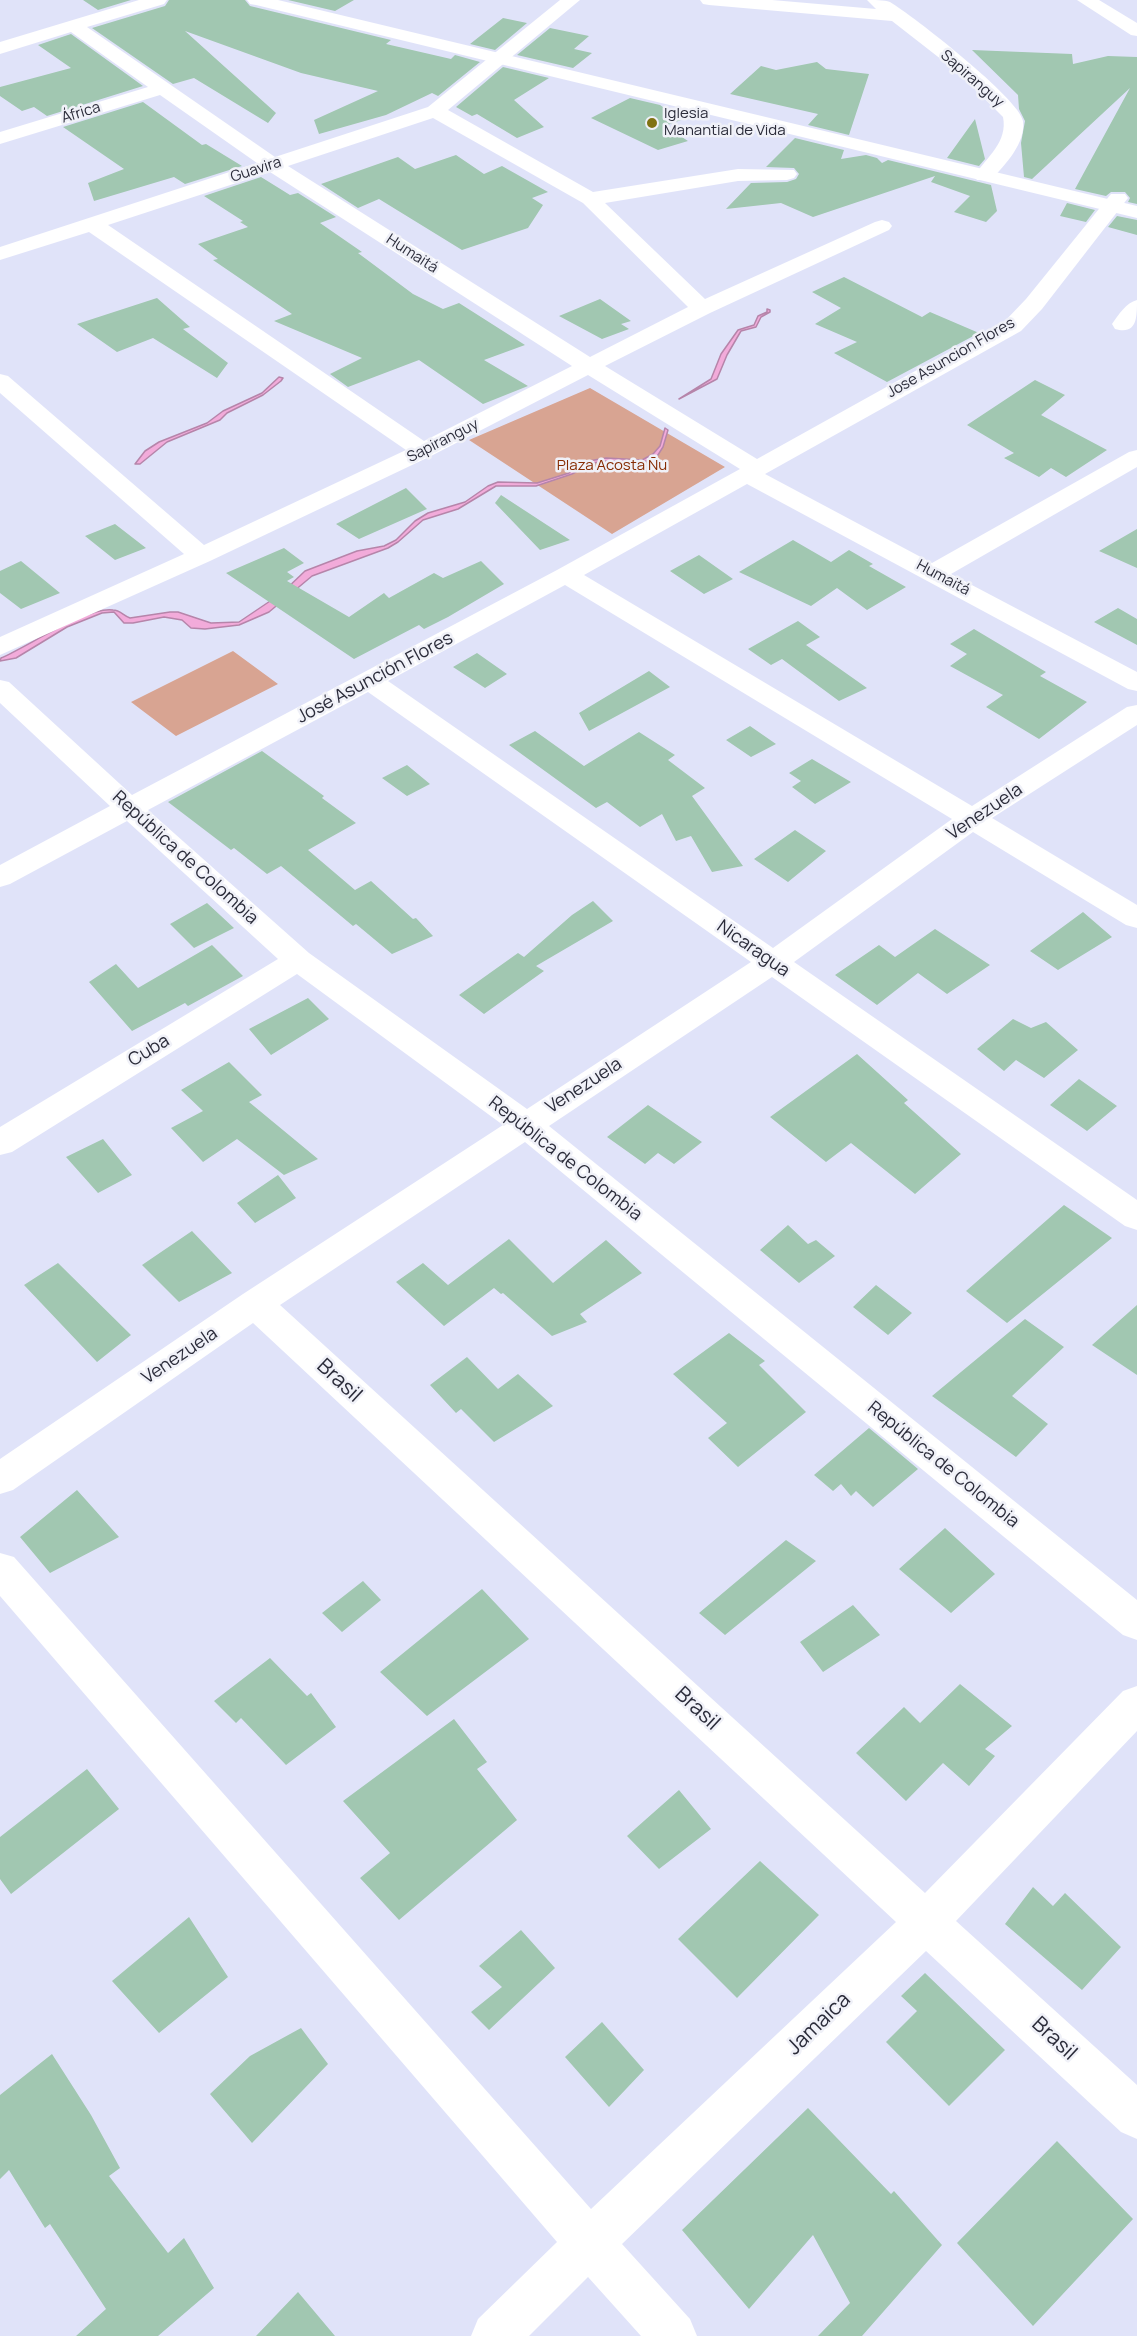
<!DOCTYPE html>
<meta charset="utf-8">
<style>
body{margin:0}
canvas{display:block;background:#e0e3f9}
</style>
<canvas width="1137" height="2336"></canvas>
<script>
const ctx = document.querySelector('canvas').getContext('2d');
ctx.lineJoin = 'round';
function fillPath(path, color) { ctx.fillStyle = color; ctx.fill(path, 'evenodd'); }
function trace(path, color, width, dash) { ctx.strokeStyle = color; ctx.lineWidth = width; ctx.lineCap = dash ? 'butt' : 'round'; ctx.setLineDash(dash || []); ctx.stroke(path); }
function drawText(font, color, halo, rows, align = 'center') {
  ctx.font = font + ' Manrope,sans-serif'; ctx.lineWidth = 5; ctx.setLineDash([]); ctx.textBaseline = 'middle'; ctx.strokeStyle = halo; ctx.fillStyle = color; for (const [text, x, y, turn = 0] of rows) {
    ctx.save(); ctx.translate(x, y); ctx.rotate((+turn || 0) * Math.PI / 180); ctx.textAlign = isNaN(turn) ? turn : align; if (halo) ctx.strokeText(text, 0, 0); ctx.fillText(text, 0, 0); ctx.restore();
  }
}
fillPath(new Path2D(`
 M590,388L725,467L612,534L469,440Z
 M233,651L278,684L176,736L131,702Z`), '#d8a492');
const water = new Path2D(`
 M767,309L770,310V312L761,317L756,327L741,331L727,355L717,379L679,399L711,379L721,354L738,330L754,325L758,316L767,312Z
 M279,377L283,378L281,381L263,395L227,413L220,420L167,442L140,464H135L145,451L159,442L207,423L223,411L262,393Z
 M665,428L668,430L663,447L656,458L643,462L608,461L592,463L572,474L536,486H496L458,509L423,520L398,542L388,548L312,576L269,612L239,625L205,629L191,628L182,620L164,617L133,623H124L114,612L102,613L67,627L16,658L0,661L1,658C27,647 88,606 113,610C120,610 124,616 130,618L170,612H178L211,623L239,622L282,593L305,571L357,551L384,546L396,540L415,521L428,513L465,502L488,486L498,482L537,483L569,473L577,466L589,461L606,458L642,460L653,454L660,446Z`);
fillPath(water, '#f2abda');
trace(water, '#b685aa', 1.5);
fillPath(new Path2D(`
 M83,0H131L98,10Z
 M169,0H245L250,6L391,40L386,44L451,59L455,55L480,62L438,96L432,93L386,115L319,134L314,120L378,91L301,73L185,31L276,113L268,123L194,78L173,84L92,28L165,6Z
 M288,0H354L335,11Z
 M503,18L527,23L495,50L470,44Z
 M550,28L589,36L574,49L592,53L573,68L517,55Z
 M71,34L143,86L47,116L34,107L22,111L0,96V87L71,68L38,45Z
 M972,50L1072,54L1073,64L1108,56L1137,57V204L1128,202L1130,198L1125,192H1111L1106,196L1075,189L1130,88L1032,179L1024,177L1021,143L1025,121L1019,109L1018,95Z
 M817,62L826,69L869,74L849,135L808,125L818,114L730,94L761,66L776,70Z
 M503,67L549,78L514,100L544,127L517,138L477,114L472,116L456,107Z
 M630,98L660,105L681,120L665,126L688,141L658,150L591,118Z
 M143,102L202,145L206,144L242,166L185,184L174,177L94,201L88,183L124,169L63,127Z
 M975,119L985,159L979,166L947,158Z
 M795,138L844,150L841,159L866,155L877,158L882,163L888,160L991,185L997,211L986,222L954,212L970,196L931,182L935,176L813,217L781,203L726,209L751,183L787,182L796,179L799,174L794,168L766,167Z
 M456,155L484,174L502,166L548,192L532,198L543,205L528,228L462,250L379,199L358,208L321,184L398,157L415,169Z
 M261,177L290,195L298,193L336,217L320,223L362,252L358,253L413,294L443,309L459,303L525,345L484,360L528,386L483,404L419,360L348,387L330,374L362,358L274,321L292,314L213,260L218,259L198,244L248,227L240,222L243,221L204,196Z
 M1067,203L1095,210L1086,222L1060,216Z
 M1117,216L1137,220V235L1108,227Z
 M844,277L922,317L930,312L979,333L887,382L834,353L857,342L815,324L841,308L812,292Z
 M157,298L190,327L183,329L228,363L217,378L153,338L117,352L77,324Z
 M600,299L631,321L621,324L629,329L602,339L559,316Z
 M1035,380L1065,395L1041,415L1107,450L1066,477L1051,468L1039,477L1004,458L1014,453L967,425Z
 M406,488L427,509L359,539L336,524Z
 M501,495L570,540L540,550L495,503Z
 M115,524L146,548L115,560L85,536Z
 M1137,529V568L1099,551Z
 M793,540L831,562L849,550L873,564L869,566L906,587L867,610L837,588L811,606L739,572Z
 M284,548L304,563L287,572L294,577L287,581L349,617L384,593L389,598L434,573L443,578L481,561L504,584L448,617L424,629L419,625L354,659L226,573Z
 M699,555L733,579L704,594L670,571Z
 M21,561L60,593L21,609L0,593V571Z
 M1118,608L1137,619V645L1094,622Z
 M798,621L820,637L806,645L867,688L839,701L782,659L771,665L748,649Z
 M974,629L1046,672L1040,676L1087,702L1039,739L986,707L1003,695L950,666L967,654L950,644Z
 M477,653L507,674L485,688L453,667Z
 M649,671L670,687L589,731L579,713Z
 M750,726L776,744L751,757L726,740Z
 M535,731L584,766L639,732L675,755L668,760L705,788L692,796L743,866L712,872L691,836L676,841L662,814L640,827L607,802L596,808L509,745Z
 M262,751L324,796L322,798L356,823L308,850L355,890L371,881L413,919L416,918L433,936L392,954L356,924L353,926L281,866L267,874L234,848L231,850L168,802Z
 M812,759L851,782L815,804L792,787L801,781L789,773Z
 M407,765L430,784L407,796L382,778Z
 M795,830L826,851L788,882L754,859Z
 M593,901L613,921L536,966L544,971L484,1014L459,995L518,953L524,957L572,915Z
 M207,903L234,928L194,948L170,924Z
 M1083,912L1112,937L1058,970L1030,951Z
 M935,929L990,965L947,994L918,973L877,1005L835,975L879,945L895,957Z
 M212,945L243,976L188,1006L185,1003L132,1031L89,982L116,964L138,988Z
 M308,998L329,1019L271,1055L249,1029Z
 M1013,1019L1031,1028L1046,1022L1078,1050L1044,1078L1016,1060L1004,1071L977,1049Z
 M857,1054L908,1100L904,1103L961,1154L915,1194L851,1143L826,1162L770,1117Z
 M229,1062L262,1095L249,1102L318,1159L284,1175L237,1139L203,1162L171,1128L203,1111L181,1090Z
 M1079,1079L1117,1106L1087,1131L1050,1105Z
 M648,1105L702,1142L674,1164L658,1153L645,1164L607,1137Z
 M103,1139L132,1175L98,1193L66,1157Z
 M278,1175L296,1198L255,1223L237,1203Z
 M1064,1205L1112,1238L1007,1323L966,1291Z
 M788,1225L808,1244L816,1240L835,1256L799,1283L760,1250Z
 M192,1231L232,1273L179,1302L142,1265Z
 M509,1239L553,1283L606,1240L642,1273L580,1314L587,1322L552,1336L503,1293L501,1294L494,1288L444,1326L396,1282L423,1263L448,1285Z
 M58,1263L131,1335L97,1362L24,1285Z
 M876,1285L912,1313L888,1335L853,1307Z
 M1137,1305V1375L1092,1345Z
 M1025,1319L1064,1347L1012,1396L1048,1424L1016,1457L932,1396Z
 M729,1333L765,1361L759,1365L806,1412L738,1467L708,1438L727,1423L673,1374Z
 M467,1357L498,1389L518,1374L553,1406L494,1442L461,1409L456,1413L430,1385Z
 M869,1428L918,1469L873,1507L856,1491L851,1496L841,1484L833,1491L814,1475Z
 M77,1490L119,1537L50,1573L20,1537Z
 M945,1528L995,1574L951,1613L899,1569Z
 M786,1540L816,1561L725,1635L699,1613Z
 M363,1581L381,1600L342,1632L322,1613Z
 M482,1589L529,1639L427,1716L380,1672Z
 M853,1605L880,1635L823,1672L800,1642Z
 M270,1658L307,1696L311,1693L336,1727L286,1765L241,1718L236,1723L214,1701Z
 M960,1684L1012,1726L985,1749L995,1756L969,1786L943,1763L906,1801L856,1753L904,1707L920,1723Z
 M454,1719L487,1762L477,1769L517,1820L399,1920L360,1878L390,1853L343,1801Z
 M87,1769L119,1809L11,1894L0,1879V1837Z
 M679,1790L711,1829L659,1869L627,1836Z
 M760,1861L819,1915L737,1998L678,1939Z
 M1033,1887L1053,1906L1065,1893L1121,1947L1082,1990L1005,1924Z
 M189,1917L228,1977L159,2033L112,1981Z
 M521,1930L555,1968L489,2030L471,2012L502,1987L479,1966Z
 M925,1973L1005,2050L949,2106L886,2042L917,2011L901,1996Z
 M602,2022L644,2070L609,2107L565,2057Z
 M301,2028L328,2064L252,2143L210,2094L250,2056Z
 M52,2054L91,2115L120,2168L109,2176L168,2253L184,2238L214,2288L158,2336H76L106,2309L50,2224L45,2228L9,2170L0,2179V2095Z
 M808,2108L891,2194L894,2191L942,2245L862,2336H818L850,2303L813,2235L749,2309L682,2230Z
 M1057,2141L1133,2219L1033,2326L957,2243Z
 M298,2292L335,2336H256Z`), '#a1c7b1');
fillPath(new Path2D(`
 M139,0H167L164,4L87,27L275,157L428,107L560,0H580L448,110L593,192L738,169L794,170L797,174L794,178L787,180L738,181L605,203L705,299L875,222L882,220L889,222L892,226L889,230L710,313L605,366L757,459L1005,321L1026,299L1111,194H1125L1128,198L1042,309L1021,331L765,474L932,563L1129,452L1137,450V467L951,574L1137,672V691L1128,689L747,484L584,575L972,806L1127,707L1137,705V725L992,818L1137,905V928L1126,925L973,832L794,962L1137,1200V1230L1125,1226L772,977L549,1126L1137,1600V1640L1123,1635L525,1142L280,1305L925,1893L1123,1691L1137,1686V1731L956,1921L1137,2085V2139L1121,2132L926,1951L622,2244L690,2319L697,2336H641L588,2277L529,2336H471L478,2319L557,2242L0,1596V1553L14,1557L591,2209L896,1922L253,1323L13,1490L0,1494V1459L243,1294L503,1125L297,974L12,1152L0,1155V1127L278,959L127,821L10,884L0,887V865L110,806L0,703V680L9,682L132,795L557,570L740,469L588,375L431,456L210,561L0,655V637L184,554L0,393V374L8,376L204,545L406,450L89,232L0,260V247L257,163L160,95L0,144V132L148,87L71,32L0,54V42ZM433,118L583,203L688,307L590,357L288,166ZM270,172L572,366L424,441L108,225ZM565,585L952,819L773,948L388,681ZM368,692L751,962L527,1109L309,953L148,810Z
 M700,0H772L876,9L867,0C874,0 884,0 890,2C912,15 1020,99 1023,121C1026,143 1005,165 991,180H977L974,176C987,157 1008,142 1003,117L960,74L892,21L709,5L703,4Z
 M1077,0H1099L1137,23V36L1131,35Z
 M1137,300C1137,318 1137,335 1115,329L1112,324C1119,314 1126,303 1137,300Z`), '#fff');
fillPath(new Path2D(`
 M247,0H278L1137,206V218L256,5L250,4Z`), '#fff');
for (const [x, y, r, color] of [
 [652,123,6,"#807212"]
]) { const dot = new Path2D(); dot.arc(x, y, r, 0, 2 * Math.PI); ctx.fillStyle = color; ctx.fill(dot); trace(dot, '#f0f1f8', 2); }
drawText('15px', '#2b2c3a', '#f0f1f8', [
 ["Sapiranguy",972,79,41],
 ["África",81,113,-17],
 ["Guavira",256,170,-18],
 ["Humaitá",412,254,33],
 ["Jose Asuncion Flores",951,358,-30],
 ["Sapiranguy",443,441,-27],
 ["Humaitá",943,578,28]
]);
drawText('15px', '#2b2c3a', '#f0f1f8', [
 ["Iglesia",664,114],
 ["Manantial de Vida",664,131]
], 'left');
drawText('15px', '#862b02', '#f0f1f8', [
 ["Plaza Acosta Ñu",612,466]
]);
drawText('18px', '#2b2c3a', '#f0f1f8', [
 ["José Asunción Flores",375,678,-28],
 ["Venezuela",985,812,-34],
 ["República de Colombia",185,858,42],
 ["Nicaragua",753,949,35],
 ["Cuba",149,1051,-31],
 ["Venezuela",584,1086,-33],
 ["República de Colombia",565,1159,38],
 ["Venezuela",180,1356,-34],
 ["República de Colombia",943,1465,39]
]);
drawText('21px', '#2b2c3a', '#f0f1f8', [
 ["Brasil",339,1381,43],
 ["Brasil",697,1709,43],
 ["Jamaica",819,2024,-44],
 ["Brasil",1054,2039,43]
]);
</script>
